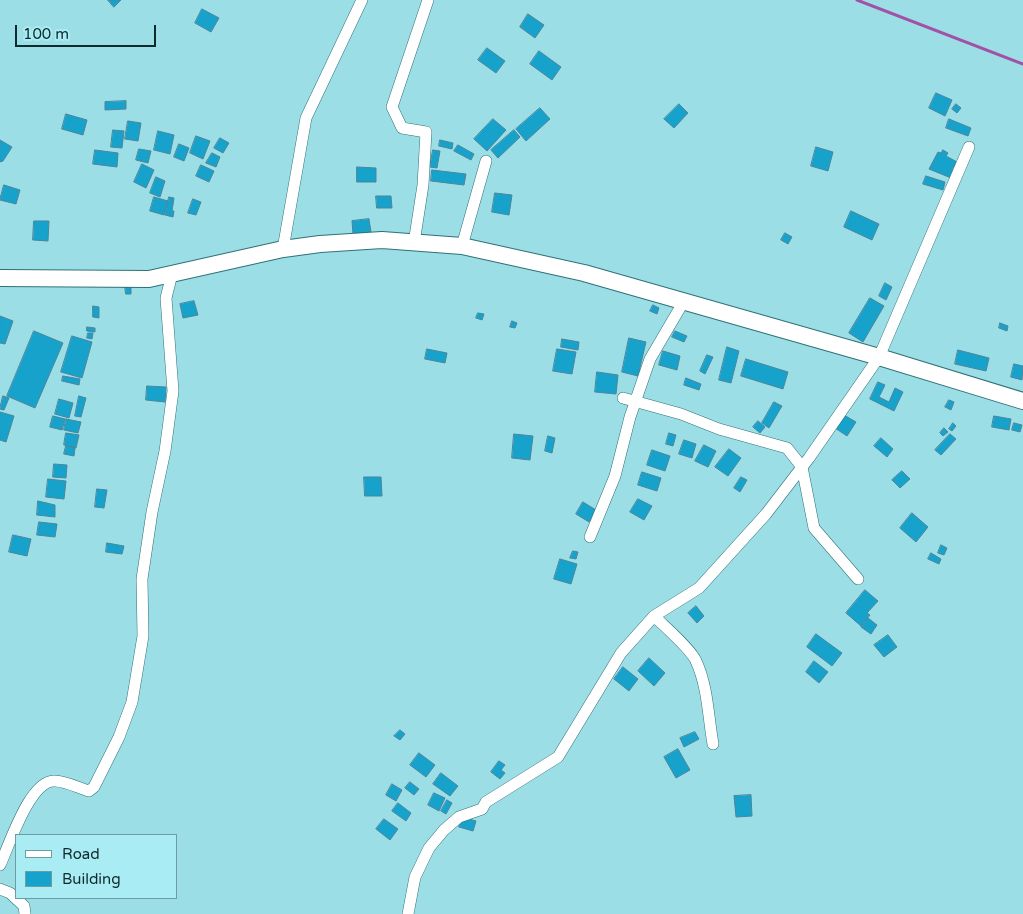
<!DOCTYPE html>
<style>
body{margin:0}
#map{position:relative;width:1023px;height:914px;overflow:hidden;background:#9cdee6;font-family:"Varela Round",sans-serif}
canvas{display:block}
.legend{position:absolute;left:15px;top:834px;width:162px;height:65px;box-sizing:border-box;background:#a9ecf3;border:1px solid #6b9ea4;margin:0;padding:6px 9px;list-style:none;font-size:15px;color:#0e2a2d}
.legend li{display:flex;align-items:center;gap:10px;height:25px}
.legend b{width:25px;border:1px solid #6b9ea4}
.scale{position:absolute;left:15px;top:25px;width:141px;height:22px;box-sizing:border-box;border:2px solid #0e2a2d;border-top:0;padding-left:6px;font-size:15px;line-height:18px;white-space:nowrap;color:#0e2a2d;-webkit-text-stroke:4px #a9ecf3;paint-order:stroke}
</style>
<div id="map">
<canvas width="1023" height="914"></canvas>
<ul class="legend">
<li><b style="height:6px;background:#fff"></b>Road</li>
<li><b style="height:14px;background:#17a2cb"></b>Building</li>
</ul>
<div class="scale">100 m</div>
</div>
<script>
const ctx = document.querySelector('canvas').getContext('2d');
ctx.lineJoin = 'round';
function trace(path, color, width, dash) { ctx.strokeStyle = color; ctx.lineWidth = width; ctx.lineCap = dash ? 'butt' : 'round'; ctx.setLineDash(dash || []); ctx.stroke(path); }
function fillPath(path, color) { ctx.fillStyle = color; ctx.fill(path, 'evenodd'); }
trace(new Path2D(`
 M857,0L1023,64`), '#a152a7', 3);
const building = new Path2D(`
 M108,0H121L114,7Z
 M202,9L219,18L211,32L195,23Z
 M528,14L544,25L535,38L520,27Z
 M487,48L505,61L496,73L478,60Z
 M539,51L561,67L552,80L530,64Z
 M936,93L952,100L945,116L929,108Z
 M126,101V109L105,110V102Z
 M679,104L688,113L674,128L664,119Z
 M956,104L961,108L957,113L952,109Z
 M540,108L550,119L526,141L516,129Z
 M66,114L87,120L83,135L62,129Z
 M493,119L506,130L487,151L474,139Z
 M949,119L971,128L968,136L946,128Z
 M128,121L141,123L138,141L125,139Z
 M113,130L124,131L122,148L111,147Z
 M514,130L520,137L498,158L491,150Z
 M158,131L174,135L170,154L154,150Z
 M196,136L210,141L203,159L190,153Z
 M220,138L229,143L223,153L214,148Z
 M0,140L12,147L3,161L0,162Z
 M440,140L453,143L452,149L439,146Z
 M179,144L189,148L184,161L174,157Z
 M458,145L474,154L471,160L454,151Z
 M816,147L833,152L828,171L811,166Z
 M139,149L151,151L148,163L136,160Z
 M95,150L118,153L117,167L93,164Z
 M433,150L440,151L437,168L430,167Z
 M943,150L948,153L946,156L959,163L956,169L953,167L952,169L955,170L951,178L929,169L938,152L941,153Z
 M212,153L220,157L216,167L206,163Z
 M142,164L154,170L146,188L134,182Z
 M201,165L214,171L209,182L196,176Z
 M357,167L376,168V182H357Z
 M432,170L466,174L464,185L431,181Z
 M926,176L945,182L943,190L923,184Z
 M156,177L165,181L160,197L150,193Z
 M4,185L20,190L16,204L0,200Z
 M495,193L512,195L509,215L492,212Z
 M376,196H391L392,208H377Z
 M154,197L168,201L164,215L150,211Z
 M169,197L174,198L172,211H174L173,217L165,215Z
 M193,199L201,202L196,215L188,213Z
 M851,211L879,224L872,240L844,227Z
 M369,219L371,232L353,234L352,221Z
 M34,221H49L48,241L33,240Z
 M785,233L792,237L788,244L781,240Z
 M885,283L892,287L886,300L879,296Z
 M125,286H131V294H126Z
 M870,298L884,306L863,342L849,333Z
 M194,301L198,315L183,318L180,304Z
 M653,305L659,308L657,314L650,311Z
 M93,306L99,307V318L93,317Z
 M478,313L484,314L482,320L476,318Z
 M0,316L13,321L5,344L0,343Z
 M512,321L517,323L515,328L510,327Z
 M1000,323L1008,326L1007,331L999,328Z
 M87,327L95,328V332L87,331Z
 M34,331L63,343L35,408L7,396Z
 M675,331L687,336L684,342L672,337Z
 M88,333H93L92,339L87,338Z
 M72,336L92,342L82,378L61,372Z
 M629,338L646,342L638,376L622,372Z
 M562,339L579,342L578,350L561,347Z
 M727,347L739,351L731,383L719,380Z
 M427,349L447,353L445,363L425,359Z
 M557,349L576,352L572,374L553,371Z
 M958,350L989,358L986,371L955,364Z
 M663,351L680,356L677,370L659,365Z
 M707,355L713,357L705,374L700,371Z
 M746,359L788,372L783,389L741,376Z
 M1014,364L1023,366L1022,380L1011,377Z
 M597,372L618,375L616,394L595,392Z
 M63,376L80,379L79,385L62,381Z
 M686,378L701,384L699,390L684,385Z
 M878,382L885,385L879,397L889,402L895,388L903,392L894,411L870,399Z
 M147,386L166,387L165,402L146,400Z
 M3,396L9,398L4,410L0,409Z
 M79,396L86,398L81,417L75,416Z
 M59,399L73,403L69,418L55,414Z
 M949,400L954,402L951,410L945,407Z
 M774,402L782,406L769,428L762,423Z
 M0,412L14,416L6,442L0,440Z
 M844,415L856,422L847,436L835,428Z
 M53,416L65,419L62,430L50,427Z
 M994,416L1011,419L1009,430L992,427Z
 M66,419L81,422L78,433L64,430Z
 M758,421L765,427L760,433L753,427Z
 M953,423L956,426L952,431L949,429Z
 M1014,423L1022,425L1020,432L1012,430Z
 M944,428L948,432L943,436L940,433Z
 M66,433L79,435L76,448L64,445Z
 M669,433L676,435L673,446L666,444Z
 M514,434L533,436L530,460L512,458Z
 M950,434L956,439L941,455L935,450Z
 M548,436L555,438L552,453L545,451Z
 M881,438L893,449L887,457L874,446Z
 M684,440L696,444L692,458L679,454Z
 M704,445L716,451L708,467L695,461Z
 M66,446L75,448L74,456L64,454Z
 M729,449L741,458L728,476L715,467Z
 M652,450L670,456L665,471L647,465Z
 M54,464L67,465L66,478L53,477Z
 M902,471L910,479L900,488L892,480Z
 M642,472L661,478L657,491L638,485Z
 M364,477H381L382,496H365Z
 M741,477L747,480L740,492L734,488Z
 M48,479L66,481L64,499L46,497Z
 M97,489L107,490L104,508L95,507Z
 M638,499L652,506L644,520L630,512Z
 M38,501L55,505V517L37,515Z
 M583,502L596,510L589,522L576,514Z
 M912,513L928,527L916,542L900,528Z
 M39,522L57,524L55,537L37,535Z
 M13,535L31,539L27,556L9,552Z
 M107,543L124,546L122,554L106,552Z
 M941,545L947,548L944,555L938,553Z
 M573,551L578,552L576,559L570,558Z
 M931,553L941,559L939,564L928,559Z
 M560,559L577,564L571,584L554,579Z
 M865,590L878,601L867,613L870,615L861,626L846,613Z
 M696,606L704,616L697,623L688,613Z
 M868,618L877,625L871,634L861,627Z
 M816,634L842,653L832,666L807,647Z
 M888,635L897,647L884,657L874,645Z
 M649,658L665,673L654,686L638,671Z
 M814,661L828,672L819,683L806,672Z
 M623,667L638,679L629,691L614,679Z
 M400,730L405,734L400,740L394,736Z
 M695,732L699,739L684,747L680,738Z
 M678,749L690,770L676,778L664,757Z
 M419,753L435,765L426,777L410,765Z
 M499,761L505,765L501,770L505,773L500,779L491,772Z
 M441,773L458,786L450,796L433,784Z
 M410,782L419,789L414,795L405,788Z
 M392,784L402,790L396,801L386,795Z
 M434,793L445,798L439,811L428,805Z
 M751,795L752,816L736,817L734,796Z
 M447,800L452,803L446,814L441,811Z
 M398,803L411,813L406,821L392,811Z
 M462,817L476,821L473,831L459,827Z
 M384,819L398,829L390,840L376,829Z`);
fillPath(building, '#17a2cb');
trace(building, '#4d859a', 1);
const minor = new Path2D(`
 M414,243L423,185L426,132L402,128L392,107L428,0
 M462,246L486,161
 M283,249L306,118L362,0
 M623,398L681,414L719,429L787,448L802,467L814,528L858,579
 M590,537L615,476L630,417L650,359L684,301
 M654,616C664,626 691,649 696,661C708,687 708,716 713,744
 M0,865C9,846 30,779 55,781C65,781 79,788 89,791L94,787L119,737L132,702L143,636L142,579L152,512L165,451L173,391L166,298L172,274
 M0,889L10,893L24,906L25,914
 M408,914L415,877L429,848L444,830L459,817L482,809L486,802L558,757L621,653L654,616L699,588L766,514L809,458L879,357L969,147`);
const secondary = new Path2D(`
 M0,278L149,279L283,249L320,244L382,240L462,246L584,273L879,357L1023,401`);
trace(minor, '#2f7178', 12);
trace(secondary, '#2f7178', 18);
trace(minor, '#fff', 11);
trace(secondary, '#fff', 16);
</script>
